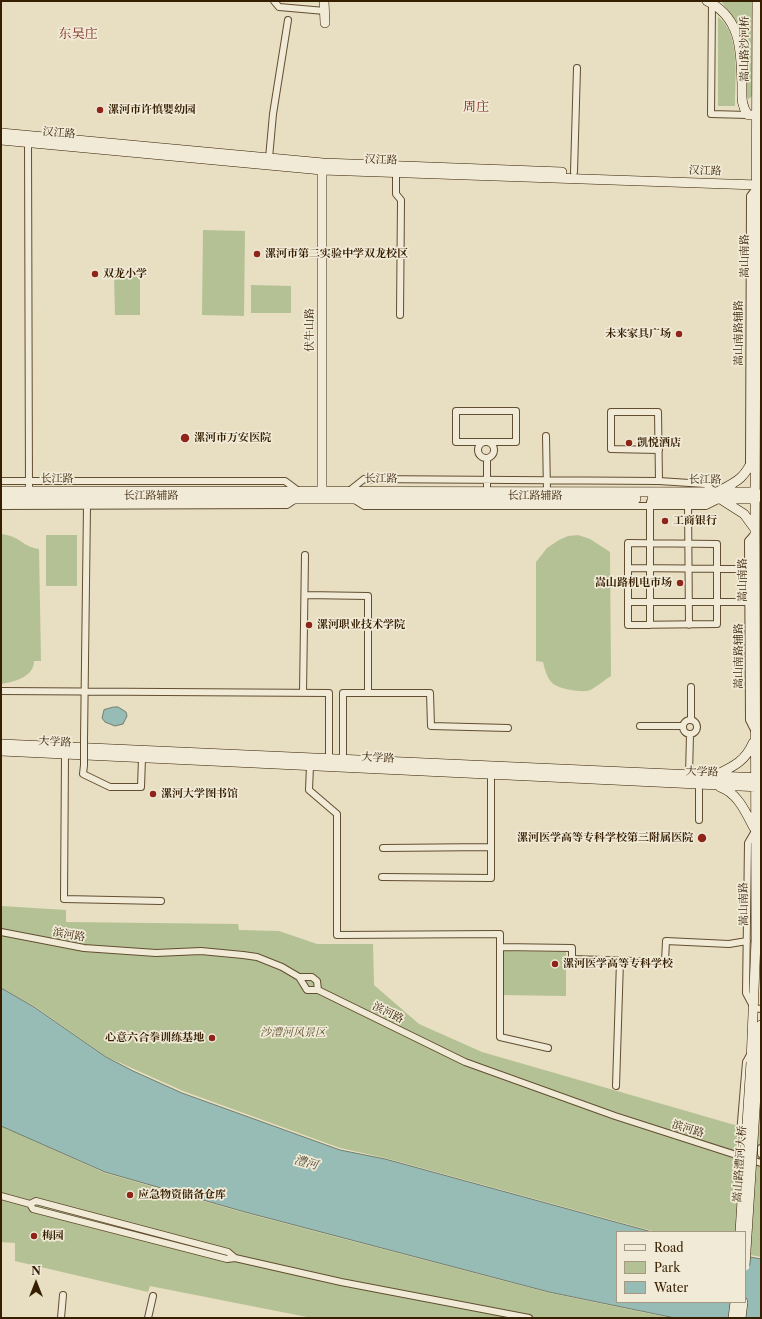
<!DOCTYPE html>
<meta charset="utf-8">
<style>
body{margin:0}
#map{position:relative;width:762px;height:1319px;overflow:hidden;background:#e8dec1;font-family:"Libre Caslon Text",serif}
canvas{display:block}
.frame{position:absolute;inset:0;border:2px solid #361e00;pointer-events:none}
.legend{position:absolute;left:616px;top:1231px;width:130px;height:72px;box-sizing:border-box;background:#f0ead7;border:1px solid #a69881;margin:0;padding:5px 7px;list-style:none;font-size:12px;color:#361e00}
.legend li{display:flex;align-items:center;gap:8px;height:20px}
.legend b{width:20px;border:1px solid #a69881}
.north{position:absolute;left:16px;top:1263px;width:40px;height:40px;-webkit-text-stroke:3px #f0ead7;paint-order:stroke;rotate:0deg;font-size:11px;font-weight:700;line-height:16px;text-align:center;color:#361e00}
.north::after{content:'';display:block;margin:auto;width:14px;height:18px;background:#361e00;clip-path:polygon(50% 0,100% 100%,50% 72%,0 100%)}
</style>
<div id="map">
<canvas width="762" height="1319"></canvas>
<div class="frame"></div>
<ul class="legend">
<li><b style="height:5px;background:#f0ead7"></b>Road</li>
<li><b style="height:11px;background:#b4c194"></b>Park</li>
<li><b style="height:11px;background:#97bcb5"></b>Water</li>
</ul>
<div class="north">N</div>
</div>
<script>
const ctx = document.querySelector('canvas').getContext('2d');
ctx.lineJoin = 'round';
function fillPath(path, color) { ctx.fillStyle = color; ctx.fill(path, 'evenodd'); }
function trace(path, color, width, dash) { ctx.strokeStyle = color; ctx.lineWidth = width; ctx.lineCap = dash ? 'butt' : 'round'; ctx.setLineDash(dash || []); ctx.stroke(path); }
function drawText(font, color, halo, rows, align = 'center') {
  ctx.font = font + ' "Libre Caslon Text","Noto Serif SC",serif'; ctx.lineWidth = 3.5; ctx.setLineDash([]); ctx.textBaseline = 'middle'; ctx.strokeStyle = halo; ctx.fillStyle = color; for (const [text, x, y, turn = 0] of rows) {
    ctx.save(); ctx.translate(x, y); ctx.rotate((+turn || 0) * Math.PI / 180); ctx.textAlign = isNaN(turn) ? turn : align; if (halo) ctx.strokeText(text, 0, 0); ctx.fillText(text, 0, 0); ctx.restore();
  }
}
fillPath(new Path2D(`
 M721,1H752V96L749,99L746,96V44L741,30Z
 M718,17C741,32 735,82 735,106H718Z
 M203,230L245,231L244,316L202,315Z
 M140,273V315H115L114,274Z
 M251,285L291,286V313H251Z
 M1,534C21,536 22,547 39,549L41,661H34C34,677 14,682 1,684Z
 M46,535H77V586H46Z
 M578,535L590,539L610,552L611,676C604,680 597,687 590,690C585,692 577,691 571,690C551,686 548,682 543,662L536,661V562L547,548L559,540L568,536Z
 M1,906L66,910V922L238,924L239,930L279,931L317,944H373L374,985L419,1024L482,1052L759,1132V1110H761V1257L745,1254V1232H656L385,1158L340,1148L183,1091L107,1057L34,1006L1,988Z
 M503,951L566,952V996L502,995Z
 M1,1126L105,1173L245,1213L550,1293L671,1318H312L150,1286L148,1292L15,1261V1243L1,1242Z`), '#b4c194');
const water = new Path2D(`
 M114,707H118L126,712L127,716L123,724L115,726L105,722L102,718L104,710Z
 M1,988L34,1007L106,1057L133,1071L182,1093L340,1150L385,1159L652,1232H617V1302H745V1256L761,1259V1318H675L549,1292L245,1212L105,1172L1,1126Z`);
fillPath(water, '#97bcb5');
trace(water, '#707d6d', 1);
const street = new Path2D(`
 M274,1L279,7L325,11
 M712,3L711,114L748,115
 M28,142L29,491
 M269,158L273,114L288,20
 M396,172V194L401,200L400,315
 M574,172L577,68
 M456,411H516V442H456Z
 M546,436L547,492
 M478 450a8 8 0 1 1 16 0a8 8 0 1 1-16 0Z
 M659,450L611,449V412H658L659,481
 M487,458V491
 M749,465L750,196L756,188
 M1,481H285L297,490
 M349,491L364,479L659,481L705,484L715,492
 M353,499L364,506H706L718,500
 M688,502L689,625
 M1,506L287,505L296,499
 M628,543L717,544V624L628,625Z
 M628,568L748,569
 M305,595L368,596V693
 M628,602H752
 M650,625V502
 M1,691L329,693V757
 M303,693L305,555
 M683 727a7 7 0 1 1 14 0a7 7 0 1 1-14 0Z
 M691,720V687
 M640,726H683
 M754,730L749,720L748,541L755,533
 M84,740L87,506
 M65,755L64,899L161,901
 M343,758V693H430L431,726L508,728
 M84,765L83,774L110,787H141L142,758
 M310,766L309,790L337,814V935L500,934V947L572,948V959L665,962L666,941L729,944L747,941
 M689,775L690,734
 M699,820V784
 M755,831L748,843L746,993L754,1008L761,1009
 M383,848L490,847
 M382,877L491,878V774
 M1,932L84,948L156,953L201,951L243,955L257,957L282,967L299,977L307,990H318L465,1062L615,1116L761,1163
 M500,947V1037L548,1048
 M299,977H312L317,981L318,990
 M616,1086L620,961
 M740,1134L746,1062L751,1053
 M761,1154V1148
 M1,1196L30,1204L33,1209L227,1259L235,1258L341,1282L529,1318
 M30,1204L36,1201L228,1252L235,1258
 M61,1318L63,1295
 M148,1318L153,1296`);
const secondary = new Path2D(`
 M324,1L325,23
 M707,1C742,18 741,52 742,86C742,98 741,105 748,115H757
 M1,133L323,163L562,172
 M1,140L322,170L757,185L761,182
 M1,491L755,492L760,495
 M717,492C738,481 744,479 754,457
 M322,496V165
 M1,499H636
 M652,499H755L759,497
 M722,500L744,514L755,529
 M1,744L761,778
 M1,751L761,787
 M714,776C732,767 745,762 753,743
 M720,787C738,793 746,813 754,828
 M751,1062L756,941L755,529L757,1
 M758,1063L761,1025
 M733,1318L735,1302
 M741,1318L743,1302`);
trace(street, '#624e30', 8);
trace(secondary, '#361e00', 10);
trace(street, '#f0ead7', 6);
trace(secondary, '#f0ead7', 9);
const streetBridge = new Path2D(`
 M84,765V740`);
const secondaryBridge = new Path2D(`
 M740,1232L751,1062
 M745,1266L758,1063`);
trace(streetBridge, '#624e30', 8, []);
trace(secondaryBridge, '#361e00', 10, []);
trace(streetBridge, '#f0ead7', 6);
trace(secondaryBridge, '#f0ead7', 9);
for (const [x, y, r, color] of [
 [100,110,4,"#8f2418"],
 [257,254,4,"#8f2418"],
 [95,274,4,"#8f2418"],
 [679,334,4,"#8f2418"],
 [185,438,5,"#8f2418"],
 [629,443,4,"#8f2418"],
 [665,521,4,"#8f2418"],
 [680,583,4,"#8f2418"],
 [309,625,4,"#8f2418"],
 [153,794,4,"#8f2418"],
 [702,838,5,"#8f2418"],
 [555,964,4,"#8f2418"],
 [212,1038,4,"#8f2418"],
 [130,1195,4,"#8f2418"],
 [34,1236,4,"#8f2418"]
]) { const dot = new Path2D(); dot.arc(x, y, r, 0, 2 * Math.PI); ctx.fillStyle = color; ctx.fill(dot); trace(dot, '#f0ead7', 1.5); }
drawText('11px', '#361e00', '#f0ead7', [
 ["嵩山路沙河桥",745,49,-90],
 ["汉江路",59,133,5],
 ["汉江路",381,160,2],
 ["汉江路",705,171,2],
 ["嵩山南路",745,256,-90],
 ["伏牛山路",310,330,-90],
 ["嵩山南路辅路",739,333,-90],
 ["长江路",57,479],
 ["长江路",381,479],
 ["长江路",705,480],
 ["长江路辅路",151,496],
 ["长江路辅路",535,496],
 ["嵩山南路",743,580,-90],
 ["嵩山南路辅路",739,656,-90],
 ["大学路",55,742,3],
 ["大学路",378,758,3],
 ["大学路",702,772,2],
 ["嵩山南路",744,904,-91],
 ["滨河路",69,935,10],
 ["滨河路",388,1013,26],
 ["滨河路",688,1129,17],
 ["嵩山路澧河大桥",740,1164,-86]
]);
drawText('bold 11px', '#361e00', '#f0ead7', [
 ["漯河市许慎婴幼园",108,110],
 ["漯河市第二实验中学双龙校区",265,254],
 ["双龙小学",103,274],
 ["未来家具广场",671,334,"right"],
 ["漯河市万安医院",194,438],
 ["凯悦酒店",637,443],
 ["工商银行",673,521],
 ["嵩山路机电市场",672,583,"right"],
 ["漯河职业技术学院",317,625],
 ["漯河大学图书馆",161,794],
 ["漯河医学高等专科学校第三附属医院",693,838,"right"],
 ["漯河医学高等专科学校",563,964],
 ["心意六合拳训练基地",204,1038,"right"],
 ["应急物资储备仓库",138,1195],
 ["梅园",42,1236]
], 'left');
drawText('italic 11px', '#5c4f2c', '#f0ead7', [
 ["沙澧河风景区",293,1033]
]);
drawText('italic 12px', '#534d36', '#f0ead7', [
 ["澧河",306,1163,15]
]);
drawText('13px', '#7a1f14', '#f0ead7', [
 ["东吴庄",78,34],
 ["周庄",476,107]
]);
</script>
